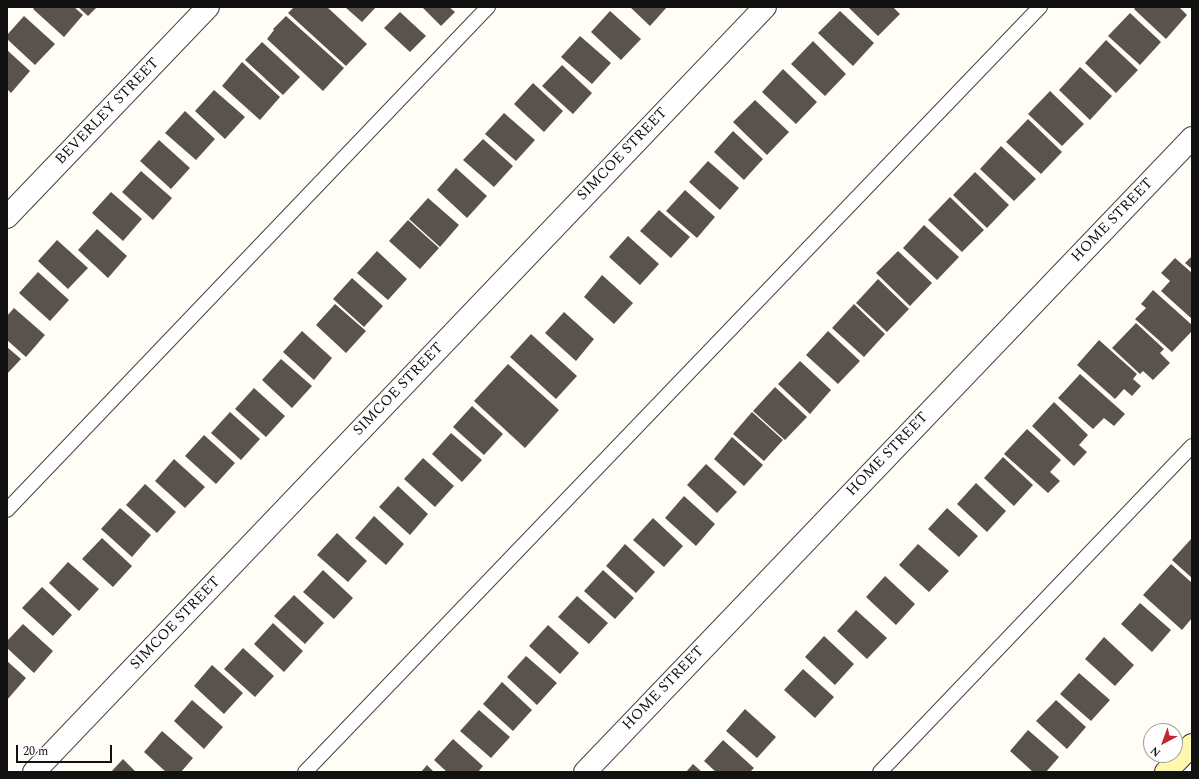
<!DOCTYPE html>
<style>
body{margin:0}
#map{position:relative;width:1199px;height:779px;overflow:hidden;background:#fffdf5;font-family:Spectral,serif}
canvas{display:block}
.frame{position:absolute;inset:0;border:8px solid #111;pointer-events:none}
.north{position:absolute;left:1143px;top:723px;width:40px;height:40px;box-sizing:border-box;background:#fff;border:1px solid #a0a0a0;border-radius:50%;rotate:221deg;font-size:11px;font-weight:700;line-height:16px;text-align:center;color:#111}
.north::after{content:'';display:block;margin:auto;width:14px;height:18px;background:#c4262e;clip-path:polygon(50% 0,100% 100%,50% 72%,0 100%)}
.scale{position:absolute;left:16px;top:745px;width:96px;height:18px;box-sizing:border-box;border:2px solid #111;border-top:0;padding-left:5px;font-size:12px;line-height:14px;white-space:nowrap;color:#111;-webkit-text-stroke:3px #fff;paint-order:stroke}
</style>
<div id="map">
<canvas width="1199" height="779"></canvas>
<div class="frame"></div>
<div class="north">N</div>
<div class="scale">20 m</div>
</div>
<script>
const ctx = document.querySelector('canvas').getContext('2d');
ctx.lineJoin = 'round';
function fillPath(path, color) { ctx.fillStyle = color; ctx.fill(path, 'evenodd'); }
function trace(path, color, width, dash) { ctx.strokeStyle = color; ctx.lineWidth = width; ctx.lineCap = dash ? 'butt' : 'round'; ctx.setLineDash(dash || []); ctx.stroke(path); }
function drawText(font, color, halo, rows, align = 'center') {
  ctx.font = font + ' Spectral,serif'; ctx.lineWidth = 4; ctx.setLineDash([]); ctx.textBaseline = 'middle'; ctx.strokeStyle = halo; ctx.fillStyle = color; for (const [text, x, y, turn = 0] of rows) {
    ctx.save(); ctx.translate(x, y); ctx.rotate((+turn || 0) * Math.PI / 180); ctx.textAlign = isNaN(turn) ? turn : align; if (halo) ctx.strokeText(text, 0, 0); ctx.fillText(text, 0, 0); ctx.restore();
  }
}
fillPath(new Path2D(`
 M35,7H74L83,15L64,37L33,9Z
 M78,7H97L88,16Z
 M294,7H327L367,44L346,66L288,13Z
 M345,7H376L362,22Z
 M422,7H449L455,12L441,26Z
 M630,7H667L650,26Z
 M848,7H893L900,14L878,36Z
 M1136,7H1179L1187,15L1166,39L1134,9Z
 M610,11L641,39L621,60L591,32Z
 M840,11L874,43L853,66L818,33Z
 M400,12L426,36L410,52L384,28Z
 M1130,13L1161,42L1140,65L1108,36Z
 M24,16L55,44L35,65L7,39V35Z
 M286,16L344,68L323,91L267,39L274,30L273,29Z
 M580,36L611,63L592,84L561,57Z
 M1106,40L1138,70L1116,93L1085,63Z
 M813,41L846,74L825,96L791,64Z
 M262,42L300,77L283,95L245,60Z
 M7,50L30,71L11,93L7,89Z
 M242,62L280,97L260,120L222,86Z
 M562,65L592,93L573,114L542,86Z
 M1080,67L1112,96L1090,120L1059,90Z
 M783,69L817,102L796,124L762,92Z
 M533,83L563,111L544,132L514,104Z
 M214,90L245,117L225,139L195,111Z
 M1050,91L1084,124L1062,146L1028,114Z
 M755,100L789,132L767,155L733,122Z
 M185,111L215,139L196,160L165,133Z
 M504,113L535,140L516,161L485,134Z
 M1028,119L1062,152L1041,174L1006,142Z
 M733,131L763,159L744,180L714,152Z
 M483,139L513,166L494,187L463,160Z
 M159,140L190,168L171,189L140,161Z
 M1001,146L1036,179L1014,201L980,169Z
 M708,161L739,188L720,210L689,182Z
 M456,168L487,196L467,218L437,190Z
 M141,171L172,198L153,220L122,192Z
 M975,172L1009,205L987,228L953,195Z
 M685,190L715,217L697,238L666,211Z
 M111,192L142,219L123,241L92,213Z
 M950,197L984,230L962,252L928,220Z
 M428,198L459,225L440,247L409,219Z
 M659,210L690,237L671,258L640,231Z
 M408,220L439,248L420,269L389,241Z
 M924,225L959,257L937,280L903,248Z
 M97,229L127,256L108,278L78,250Z
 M628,236L659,264L640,285L609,257Z
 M57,240L88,268L68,289L38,261Z
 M377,251L407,279L388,300L357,273Z
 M898,251L932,283L910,306L876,273Z
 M1192,256V269L1185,263Z
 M1175,258L1192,273V319L1161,291L1170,281L1161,273Z
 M38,272L69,300L50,321L19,293Z
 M602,275L633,303L614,324L584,297Z
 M352,278L383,306L364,327L333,299Z
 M878,279L909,309L887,332L856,303Z
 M1153,290L1192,325V331L1172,352L1135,319L1146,308L1141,304Z
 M335,304L366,331L346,353L316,325Z
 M854,304L885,334L864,357L832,328Z
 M14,308L45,335L26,357L7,340V316Z
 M564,312L594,339L576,361L545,333Z
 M1136,323L1164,349L1160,353L1170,363L1153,380L1143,371L1140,374L1112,348Z
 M302,331L332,358L314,380L283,352Z
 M828,331L860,361L838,384L806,355Z
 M531,334L577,376L556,399L510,357Z
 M1099,340L1137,374L1133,379L1141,386L1132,396L1124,389L1115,399L1077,365Z
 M7,347L21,359L7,374Z
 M281,359L312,386L292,408L262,380Z
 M800,361L831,390L810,414L778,384Z
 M508,364L559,410L525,448L474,401Z
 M1080,374L1125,414L1114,426L1104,418L1093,429L1058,398Z
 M775,387L807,417L785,440L753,411Z
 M254,388L285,416L266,437L235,409Z
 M1054,402L1088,435L1079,445L1087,452L1074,466L1032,426Z
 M472,406L503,434L484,455L453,427Z
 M230,412L260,439L241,460L211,433Z
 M752,412L783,440L764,461L733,434Z
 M1027,429L1061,460L1050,472L1060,481L1048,493L1004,454Z
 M451,433L482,460L462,482L432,454Z
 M204,435L235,463L216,484L185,456Z
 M732,437L763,465L744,486L714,459Z
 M1003,457L1033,485L1014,506L984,478Z
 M423,458L454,486L435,507L404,479Z
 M174,459L205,487L185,508L155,481Z
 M706,464L737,492L717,513L687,485Z
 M976,483L1006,511L987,532L957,504Z
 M145,484L176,512L157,533L126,505Z
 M398,486L428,514L410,535L379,507Z
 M684,496L715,524L696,546L665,518Z
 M120,508L151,535L132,557L101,529Z
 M947,508L978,536L959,557L928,529Z
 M374,516L404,544L386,565L355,538Z
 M653,518L683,546L664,567L633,540Z
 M337,533L367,561L348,582L317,555Z
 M102,538L132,566L113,587L82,559Z
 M1192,538V578L1172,560Z
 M625,544L655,572L636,593L606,566Z
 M918,544L949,571L929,592L899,565Z
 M68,562L99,589L79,611L49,583Z
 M1171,564L1192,583V618L1182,630L1143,595Z
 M323,570L353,598L334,619L303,592Z
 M603,570L634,598L615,619L584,591Z
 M885,576L915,604L896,625L866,597Z
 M42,587L72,615L53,636L22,608Z
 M294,595L324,623L305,644L274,616Z
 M577,596L608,623L589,644L558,617Z
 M1140,603L1171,630L1152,652L1121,624Z
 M856,610L887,638L867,659L837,631Z
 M273,623L303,651L284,672L254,644Z
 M23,624L53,651L34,673L7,648V641Z
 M548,625L579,653L560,674L529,646Z
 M824,636L854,664L835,685L805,657Z
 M1104,637L1134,665L1115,686L1085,659Z
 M243,648L274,676L255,697L224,669Z
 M526,656L557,683L537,705L507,677Z
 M7,661L26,678L7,700Z
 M212,665L243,693L224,714L194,686Z
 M803,669L834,697L815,718L784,690Z
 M1079,673L1110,700L1091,721L1060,694Z
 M502,682L532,710L513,731L483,704Z
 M192,700L223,727L204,749L174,721Z
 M1056,700L1086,727L1067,749L1036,721Z
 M745,709L776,737L757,758L726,731Z
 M479,710L510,737L491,758L460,731Z
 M1028,730L1059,757L1046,772H1033L1010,751Z
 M162,731L193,758L181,772H166L144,752Z
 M453,739L483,766L478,772H447L434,760Z
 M723,740L754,768L750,772H716L704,761Z
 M123,759L136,772H111Z
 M693,764L702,772H686Z
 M427,765L434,772H421Z`), '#5a524d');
const service = new Path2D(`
 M7,510L488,7
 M305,772L1040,7
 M880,772L1192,446`);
const minor = new Path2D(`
 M7,217L208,7
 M34,772L765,7
 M585,772L1192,138`);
const secondary = new Path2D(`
 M1166,772L1192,745`);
trace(service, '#444', 16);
trace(minor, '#444', 24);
trace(secondary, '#333', 24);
trace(service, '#fff', 14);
trace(minor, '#fff', 22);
trace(secondary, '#fff6b0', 22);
drawText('15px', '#111', '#fff', [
 ["BEVERLEY STREET",108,112,-46],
 ["SIMCOE STREET",623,155,-46],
 ["HOME STREET",1113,221,-46],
 ["SIMCOE STREET",399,390,-46],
 ["HOME STREET",888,455,-46],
 ["SIMCOE STREET",176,624,-46],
 ["HOME STREET",664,689,-46]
]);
</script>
